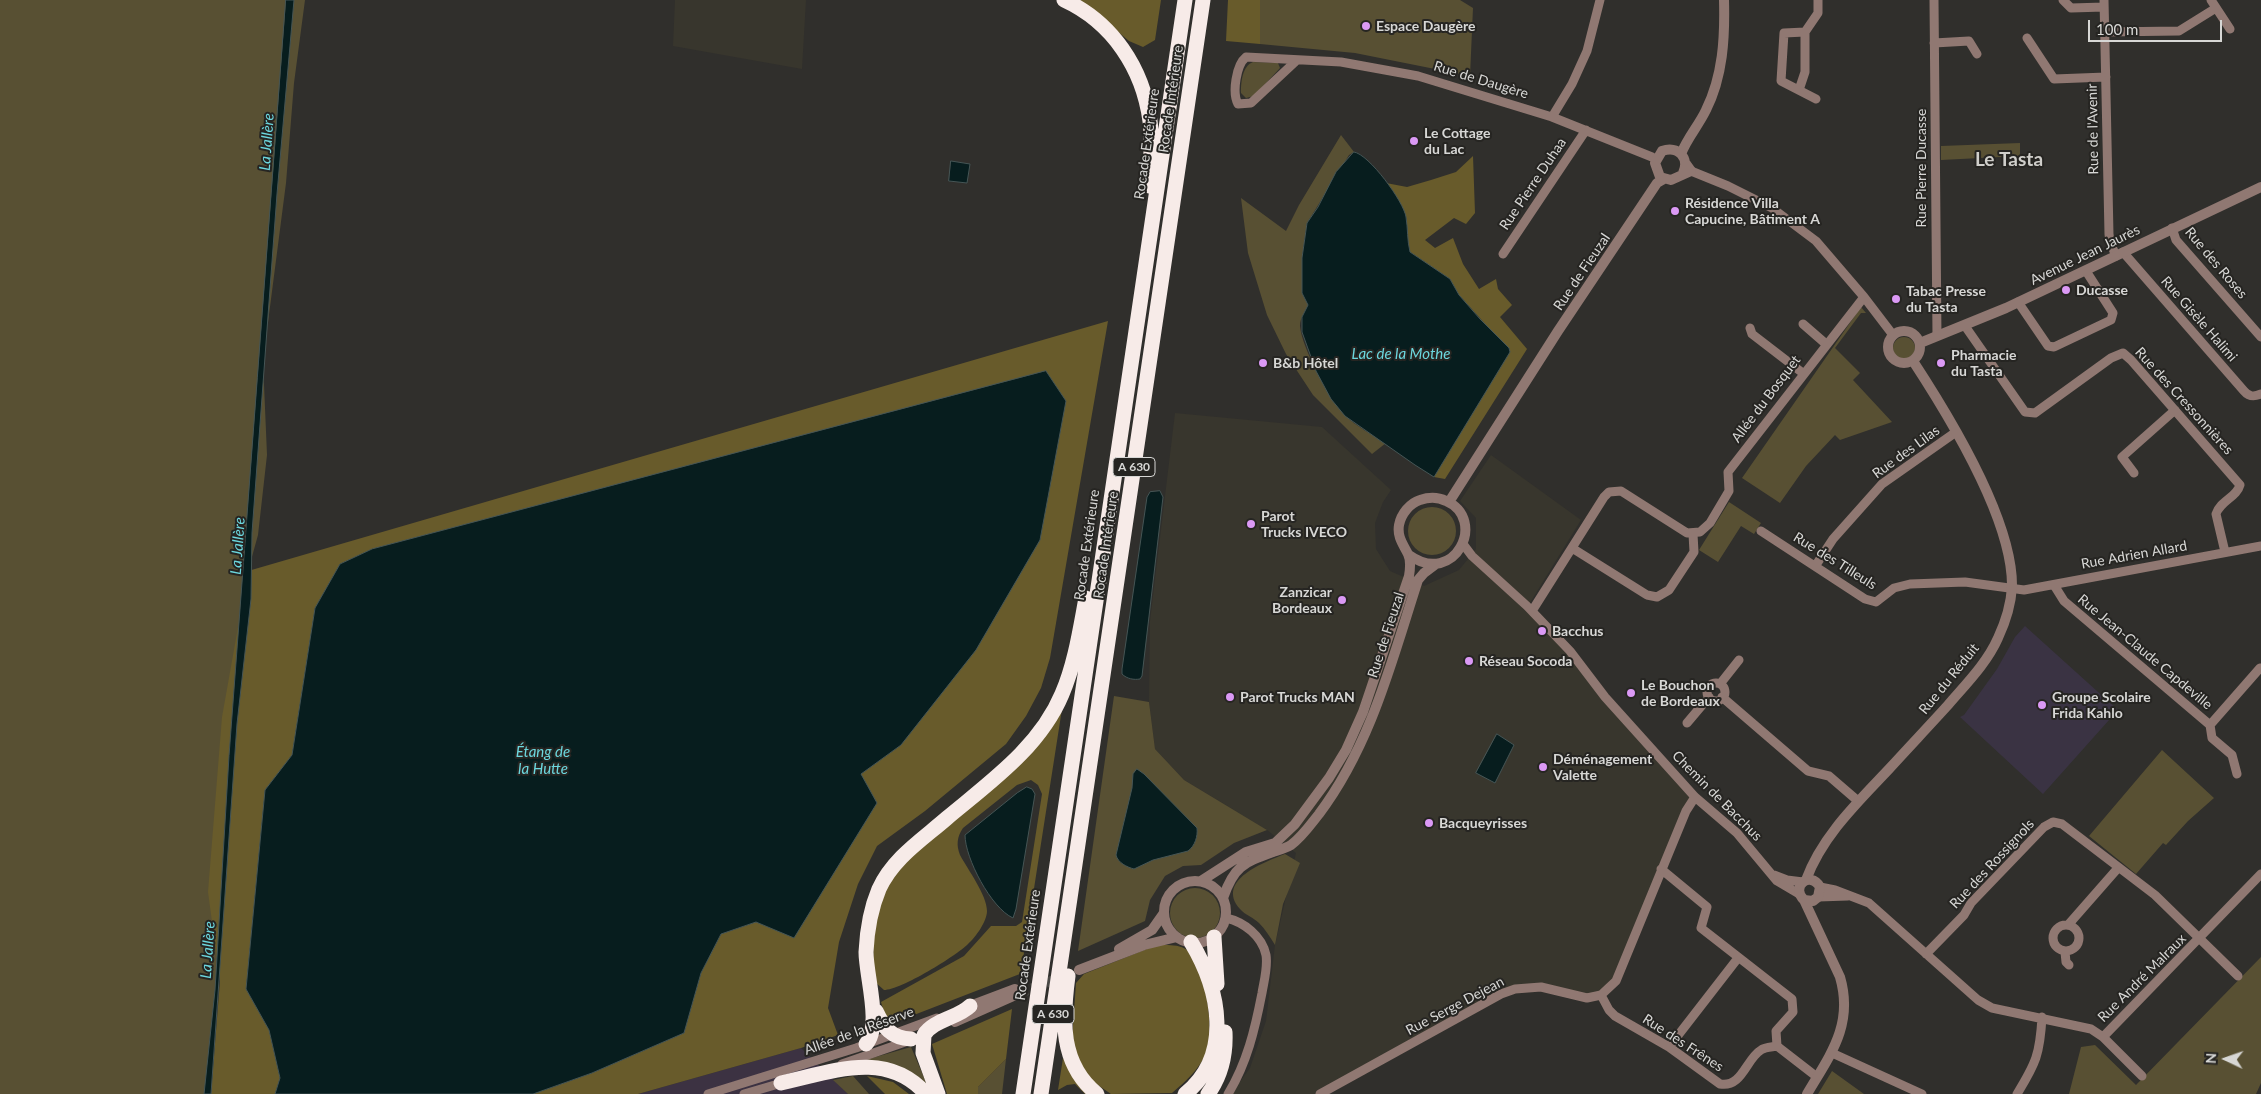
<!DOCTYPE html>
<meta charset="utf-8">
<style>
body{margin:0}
#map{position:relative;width:2261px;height:1094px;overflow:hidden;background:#302f2c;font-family:Lato,sans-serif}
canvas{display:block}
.north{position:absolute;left:2201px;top:1034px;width:50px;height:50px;-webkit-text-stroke:4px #262522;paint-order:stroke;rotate:273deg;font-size:14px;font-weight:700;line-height:20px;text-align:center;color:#d7d7d5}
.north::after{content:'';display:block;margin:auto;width:18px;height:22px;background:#d7d7d5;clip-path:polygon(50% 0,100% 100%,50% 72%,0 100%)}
.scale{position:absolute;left:2088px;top:20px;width:134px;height:22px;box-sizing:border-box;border:2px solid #d7d7d5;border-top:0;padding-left:6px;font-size:15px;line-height:18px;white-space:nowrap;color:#d7d7d5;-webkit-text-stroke:4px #262522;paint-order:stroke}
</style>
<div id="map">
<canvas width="2261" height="1094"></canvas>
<div class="north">N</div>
<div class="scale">100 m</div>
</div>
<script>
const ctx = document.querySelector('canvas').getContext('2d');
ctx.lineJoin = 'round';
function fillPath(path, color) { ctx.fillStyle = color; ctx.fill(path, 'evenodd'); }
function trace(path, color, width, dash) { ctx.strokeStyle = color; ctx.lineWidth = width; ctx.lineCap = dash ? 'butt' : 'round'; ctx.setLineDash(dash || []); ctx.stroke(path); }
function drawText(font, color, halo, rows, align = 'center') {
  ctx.font = font + ' Lato,sans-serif'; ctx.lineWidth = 4; ctx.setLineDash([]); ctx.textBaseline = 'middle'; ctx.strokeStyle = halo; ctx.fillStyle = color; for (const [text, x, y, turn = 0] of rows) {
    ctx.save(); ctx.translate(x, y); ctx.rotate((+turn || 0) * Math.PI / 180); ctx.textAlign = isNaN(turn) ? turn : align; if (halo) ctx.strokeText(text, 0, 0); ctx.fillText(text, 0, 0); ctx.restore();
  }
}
fillPath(new Path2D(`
 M675,0H806L802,69L673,46Z
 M1175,413L1322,427L1391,490L1383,502L1375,523L1376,549L1390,571L1424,586L1459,570L1476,549V518L1460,501L1491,455L1581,520L1528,606L1695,797L1616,981L1587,998L1541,987L1515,989L1320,1094H1231L1250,1068L1266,1021L1275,945L1296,853L1267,830L1184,780L1155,749L1149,702L1150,621Z`), '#38362d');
fillPath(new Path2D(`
 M801,1048L848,1094H638Z`), '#3c3242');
fillPath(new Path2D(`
 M2025,626L2118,710L2043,794L1960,717L1964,715L1997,669L2015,637Z`), '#3a3343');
fillPath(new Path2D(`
 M0,0H305L294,83L286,183L263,361L267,455L258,535L248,571L209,1094H0Z
 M1260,0H1460L1473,8L1470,76L1355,53L1260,44Z
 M1253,62L1278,63L1280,68L1254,96L1246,98L1241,93C1241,83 1242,66 1253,62Z
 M1341,135L1354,152L1349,155L1307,223L1302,258V293L1308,305C1305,312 1300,318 1300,326C1302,349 1329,397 1345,415C1355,426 1373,435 1386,443L1372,454L1313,395L1286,354L1267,315L1248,253L1241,198L1286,231L1299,205Z
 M2020,143V156L1941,160V146Z
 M1861,307L1866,313H1861L1835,348L1860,373L1853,380L1892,422L1840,440L1835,435L1806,466L1780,503L1742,478Z
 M1893 348a11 11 0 1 1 22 0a11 11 0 1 1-22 0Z
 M1729,502L1761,523L1754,534L1741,526L1718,562L1699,550Z
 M1408 531a24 24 0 1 1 48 0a24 24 0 1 1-48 0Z
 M1114,696L1149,702L1155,749L1184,780L1267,830L1234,843L1201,865L1183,866L1165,876L1150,900L1145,921L1078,951Z
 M2162,750L2214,798L2188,821L2166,845L2163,843L2136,874L2089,836Z
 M1285,854L1300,863L1283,904L1275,945C1270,937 1265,929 1259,923C1253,917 1245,915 1240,909C1215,880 1265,862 1285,854Z
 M1170 913a25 25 0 1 1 50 0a25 25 0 1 1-50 0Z
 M2261,957V1083L2256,1094H2069L2081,1047L2095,1045L2136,1085Z
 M911,1047L929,1089C905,1067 897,1066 865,1060Z
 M1006,1059L1002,1094H978V1087Z
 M1832,1071L1864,1094H1818Z
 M853,1076L869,1094H848L833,1080Z`), '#585033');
fillPath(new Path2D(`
 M1080,0H1161L1155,40L1143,47L1129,41Z
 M1228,0H1260V44L1226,41Z
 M1473,156L1475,213L1466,224L1454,218L1425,240L1435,248L1453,238L1463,264L1479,289L1496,279L1498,289L1512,305L1500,317L1527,349L1445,479L1434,477L1471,415L1498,338L1459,295L1450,279L1410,252L1407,236L1406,216L1386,183L1407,187L1431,180L1456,172Z
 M1108,321L1050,658L1041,688L1026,716L1006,744L925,811L877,846L858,884L839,942L828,1008L838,1035L801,1048L638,1094H533L592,1073L684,1033L701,973L721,934L756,922L794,937L861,774L901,745L1046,371L372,549L340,564L315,608L292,755L265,790L246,989L269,1030L280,1078L275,1094H211L220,981L208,892L222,717L248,571Z
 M1062,709L1023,959L1027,965L1025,972L888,1025L881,1002L964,956L991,926H1016L1022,922L1042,794L1038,785L1031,780L1017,785L963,828C957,837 956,845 960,855C968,870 987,895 987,911C987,921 976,937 968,944C956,956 901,990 884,990L875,982L873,967L874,925L891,875Z
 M1157,945C1167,945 1179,944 1187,950C1206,967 1216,1033 1205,1056C1197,1071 1185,1082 1172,1093L1111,1094L1089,1079L1078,1060L1072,1040L1076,983L1084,974Z
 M1012,1009L1006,1059L978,1087V1094H947L932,1044Z
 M1063,1058L1089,1094H1085L1075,1084L1067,1085L1058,1090Z
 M867,1076L893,1082L909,1094H885Z`), '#685b2b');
const water = new Path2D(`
 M286,0H294L277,194L252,533L251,599L237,724L211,1094H204L215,990L229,756Z
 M1354,152C1369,154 1404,202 1406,217C1408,229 1407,240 1410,252L1450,279L1459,295L1480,319L1509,348L1510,352L1434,477L1415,465L1345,416L1331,399L1316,371L1302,332V317L1308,305L1302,293V258L1307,223L1318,207L1336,172Z
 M951,161L970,164L967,183L949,181Z
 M1046,371L1066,401L1040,540L976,650L901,745L861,774L877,803L794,938L756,922L721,934L701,973L684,1033L592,1073L533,1094H275L280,1078L269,1030L246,989L265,790L292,755L315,608L340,564L372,549Z
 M1160,491L1163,497L1142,676L1140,679C1134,680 1127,679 1122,674V669L1147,497L1150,492Z
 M1497,734L1514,745L1495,783L1476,773Z
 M1137,769L1144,774L1197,828C1198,836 1195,846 1188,851L1153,860L1134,869C1127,867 1118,863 1116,855L1132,788L1133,774Z
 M1027,787L1032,789L1035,794L1016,909L1013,918C991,908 965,858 965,835L1017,793Z`);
fillPath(water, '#071d1e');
trace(water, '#455555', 1);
trace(new Path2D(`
 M1018,994L1061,977`), '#494845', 10, [10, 5]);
trace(new Path2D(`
 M1934,0L1937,336
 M2063,0L2071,8L2104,7
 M2104,0L2109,234L2110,242L2116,256
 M2211,0L2230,29
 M2105,32L2179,31L2216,8
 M2027,38L2054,79L2106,77
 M1934,43L1969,41L1977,54
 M1296,61L1251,103L1238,104C1232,93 1236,65 1246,57L1341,62L1418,76L1552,117L1652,157
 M1799,90L1805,72V32
 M1816,99L1781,81L1784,33L1805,32L1818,13V0
 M1552,117L1572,84L1587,51L1600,0
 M1691,171L1728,186L1772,208L1816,241L1864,297L1893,335
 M2172,228L2176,240L2261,337
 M2123,252L2244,391C2249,397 2254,397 2261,394
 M1503,254L1586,130
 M2018,302L2048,346L2054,347L2111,320L2113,313L2086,271
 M1803,324L1826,344
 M1965,326L2025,412L2035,413L2111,358L2123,353L2131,360L2240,485C2237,497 2220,501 2216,514L2225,552
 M1750,328L1752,334L1804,374
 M2134,473L2122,457L2175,410
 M1761,531L1865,599L1876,602L1894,588L1910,584L1965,582L2024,590L2261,546
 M1463,544L1472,556L1527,606L1570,651L1605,697L1695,797L1737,833L1777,881L1799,894
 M1572,548L1647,595L1657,597L1669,590L1694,552L1693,534
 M1816,565L1833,539L1882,484L1956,432
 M2054,585L2064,601L2210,725L2212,738L2232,755L2237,774
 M1532,611L1604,497L1609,492L1621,491L1687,533L1700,532L1710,523L1729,491L1728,472L1864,297
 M1707 692a9 9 0 1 1 18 0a9 9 0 1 1-18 0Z
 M1720,684L1739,660
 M1722,697L1808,771L1829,776L1858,801
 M1687,723L1709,697
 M2210,725L2260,668
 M1661,869L1707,907L1701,928L1792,999L1793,1012L1776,1031L1777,1046L1817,1077
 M1774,875L1787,880L1803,882
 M1820,887L1835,890L1869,903L1978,1000L1992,1008L2091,1029L2103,1037L2261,874
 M1818,897L1848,896
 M1226,918C1244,922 1262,936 1266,955C1268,967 1264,981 1262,993C1255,1029 1247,1063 1228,1094
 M2053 938a13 13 0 1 1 26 0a13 13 0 1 1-26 0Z
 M2068,925L2118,868
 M2065,952L2066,962L2069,965
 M1926,954L1964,915L1971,903L2044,827L2053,822L2062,824L2155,895L2238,976
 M1601,995L1609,1010L1615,1016L1669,1047L1720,1084C1742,1088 1746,1059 1761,1050C1765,1047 1773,1047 1777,1046
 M2103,1037L2142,1076
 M1669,1047L1738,958
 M1832,1053L1922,1094
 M842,1064L908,1041
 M708,1094L856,1048L937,1018
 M744,1094L785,1082
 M1320,1094L1501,994L1515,989L1541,987L1587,998L1601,995L1616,981L1686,811L1695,797
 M2017,1094C2036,1063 2040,1054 2042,1017`), '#907872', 9);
trace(new Path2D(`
 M1681,154C1687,138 1699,125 1706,110C1723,76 1725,38 1724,0
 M1683,173C1690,158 1678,145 1662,151L1655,163L1660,177L1671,180L1691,171L1686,164
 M1888 347a16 16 0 1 1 32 0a16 16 0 1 1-32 0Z
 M1920,343L2006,308L2261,187
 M1449,502L1558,331L1657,183L1664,179
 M1806,880C1822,836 1858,802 1889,769C1909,747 1929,726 1948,705C1966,684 1987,663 1998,638C2005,623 2011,604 2012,587C2013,521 1949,416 1913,361
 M1201,881L1246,852L1275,843L1295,824L1329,778L1346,750L1363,712L1409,576C1410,570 1411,560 1408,554C1403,544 1397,537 1399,525C1401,514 1410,503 1420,500C1429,497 1438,497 1446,501C1488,519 1455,588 1409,555
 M1164 912a31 31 0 1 1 62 0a31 31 0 1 1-62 0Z
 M1223,898C1234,866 1243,863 1273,852C1279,850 1286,848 1291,845C1302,837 1311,824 1319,814C1371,745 1392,660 1418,580L1424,573L1436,564
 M1804,900L1813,901L1818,897L1820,887C1810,870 1790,887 1804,900L1840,977C1854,1025 1830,1055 1807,1094
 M1119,949L1152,930L1164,913
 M1079,970L1144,945L1177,937
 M970,1006L1015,989
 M955,1022L1018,994`), '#907872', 10);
trace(new Path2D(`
 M1064,0C1112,22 1143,68 1150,121C1153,142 1150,165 1149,186
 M1214,937L1217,984
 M1068,976C1062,1020 1060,1064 1097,1094
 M876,1011C884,1028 891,1038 911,1039
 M866,1044C882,1026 866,976 866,952C867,931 871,908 879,889C893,858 923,839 947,818C990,782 1040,747 1062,694C1075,664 1080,630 1086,598
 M781,1083C832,1072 886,1049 926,1094
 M938,1094L923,1053L924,1035C933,1020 958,1018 970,1006
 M1023,1094L1185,0
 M1041,1094L1203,0
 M1185,1094C1233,1055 1220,990 1191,942
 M1208,1094C1221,1076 1226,1054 1225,1032`), '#f7ebe8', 15);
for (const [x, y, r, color] of [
 [1366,26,5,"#db99f5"],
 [1414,141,5,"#db99f5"],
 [1675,211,5,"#db99f5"],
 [2066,290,5,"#db99f5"],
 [1896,299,5,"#db99f5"],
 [1263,363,5,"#db99f5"],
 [1941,363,5,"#db99f5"],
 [1251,524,5,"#db99f5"],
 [1342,600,5,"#db99f5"],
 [1542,631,5,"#db99f5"],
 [1469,661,5,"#db99f5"],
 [1631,693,5,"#db99f5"],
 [1230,697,5,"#db99f5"],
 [2042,705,5,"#db99f5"],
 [1543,767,5,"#db99f5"],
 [1429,823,5,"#db99f5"]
]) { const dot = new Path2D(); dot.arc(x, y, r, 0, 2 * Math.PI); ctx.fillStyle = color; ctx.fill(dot); trace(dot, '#262522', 2); }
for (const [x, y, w] of [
 [1134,467,42],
 [1053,1014,42]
]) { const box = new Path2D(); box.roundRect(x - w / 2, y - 9.5, w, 19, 4); ctx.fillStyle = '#262522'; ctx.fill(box); trace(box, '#d7d7d5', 1); }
drawText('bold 12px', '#d7d7d5', null, [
 ["A 630",1134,467],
 ["A 630",1053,1014]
]);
drawText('bold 14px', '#d7d7d5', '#262522', [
 ["Espace Daugère",1376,26],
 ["Le Cottage",1424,133],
 ["du Lac",1424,149],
 ["Résidence Villa",1685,203],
 ["Capucine, Bâtiment A",1685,219],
 ["Ducasse",2076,290],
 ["Tabac Presse",1906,291],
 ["du Tasta",1906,307],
 ["Pharmacie",1951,355],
 ["du Tasta",1951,371],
 ["B&b Hôtel",1273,363],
 ["Parot",1261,516],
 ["Trucks IVECO",1261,532],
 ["Zanzicar",1332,592,"right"],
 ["Bordeaux",1332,608,"right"],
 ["Bacchus",1552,631],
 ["Réseau Socoda",1479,661],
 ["Le Bouchon",1641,685],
 ["de Bordeaux",1641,701],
 ["Parot Trucks MAN",1240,697],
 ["Groupe Scolaire",2052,697],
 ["Frida Kahlo",2052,713],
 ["Déménagement",1553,759],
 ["Valette",1553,775],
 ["Bacqueyrisses",1439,823]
], 'left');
drawText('14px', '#d7d7d5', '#262522', [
 ["Rue de Daugère",1481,80,17],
 ["Rocade Intérieure",1171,99,-82],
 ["Rue de l'Avenir",2093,129,-91],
 ["Rocade Extérieure",1147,144,-82],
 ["Rue Pierre Ducasse",1921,168,-90],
 ["Rue Pierre Duhaa",1533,184,-56],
 ["Avenue Jean Jaurès",2085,255,-26],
 ["Rue des Roses",2216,263,50],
 ["Rue de Fieuzal",1582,272,-56],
 ["Rue Gisèle Halimi",2199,319,49],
 ["Allée du Bosquet",1766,399,-53],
 ["Rue des Cressonnières",2184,401,48],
 ["Rue des Lilas",1906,452,-36],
 ["Rocade Extérieure",1087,545,-82],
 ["Rocade Intérieure",1106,545,-82],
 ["Rue Adrien Allard",2134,555,-10],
 ["Rue des Tilleuls",1835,561,32],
 ["Rue de Fieuzal",1386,635,-72],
 ["Rue Jean-Claude Capdeville",2145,652,40],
 ["Rue du Réduit",1949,679,-51],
 ["Chemin de Bacchus",1717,796,45],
 ["Rue des Rossignols",1992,864,-47],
 ["Rocade Extérieure",1028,945,-82],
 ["Rue André Malraux",2142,978,-45],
 ["Rue Serge Dejean",1455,1006,-28],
 ["Allée de la Réserve",859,1031,-20],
 ["Rue des Frênes",1683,1043,33]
]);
drawText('italic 15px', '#6cd7de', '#262522', [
 ["La Jallère",267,142,-86],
 ["Lac de la Mothe",1401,354],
 ["La Jallère",238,546,-86],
 ["Étang de",543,752],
 ["la Hutte",543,769],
 ["La Jallère",208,950,-86]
]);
drawText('bold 19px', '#d0cfcb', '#262522', [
 ["Le Tasta",2009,160]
]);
</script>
